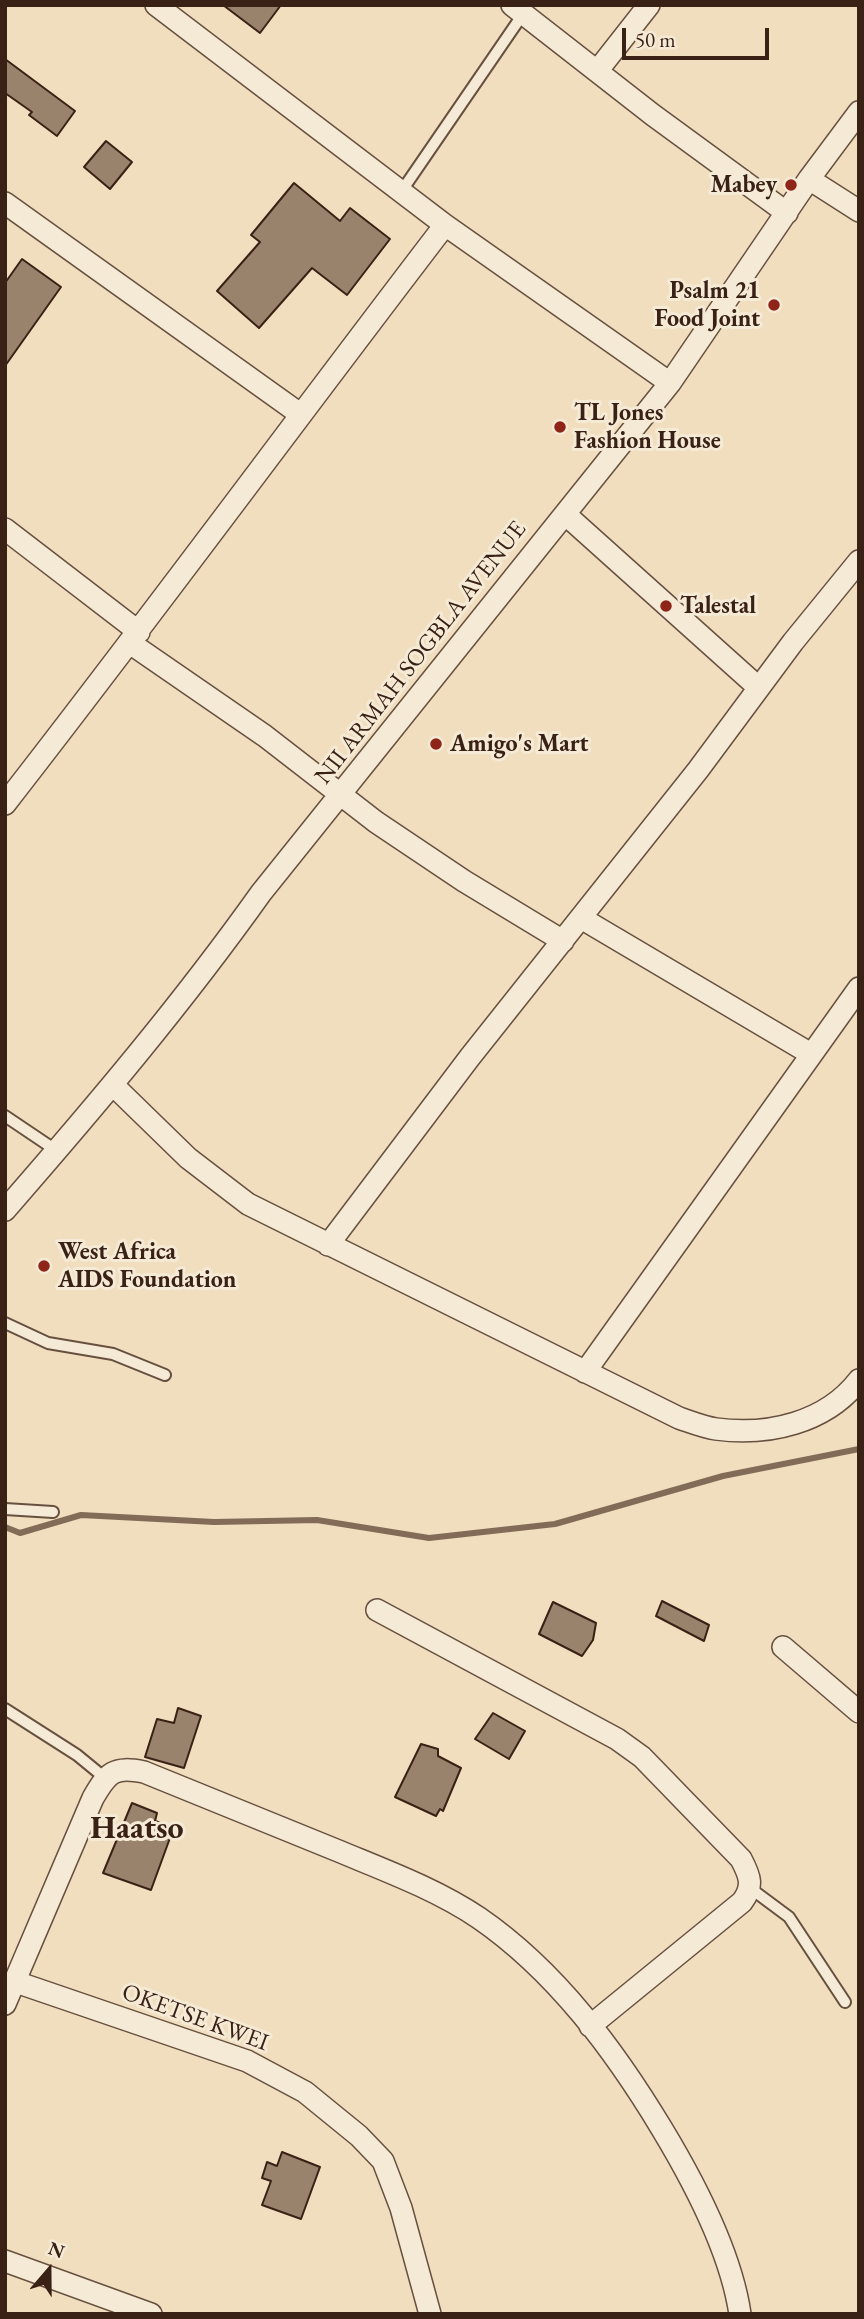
<!DOCTYPE html>
<style>
body{margin:0}
#map{position:relative;width:864px;height:2319px;overflow:hidden;background:#f0debf;font-family:"EB Garamond",serif}
canvas{display:block}
.frame{position:absolute;inset:0;border:7px solid #3a2115;pointer-events:none}
.north{position:absolute;left:14px;top:2235px;width:70px;height:70px;-webkit-text-stroke:5px #f5ead5;paint-order:stroke;rotate:20deg;font-size:19px;font-weight:700;line-height:28px;text-align:center;color:#3a2115}
.north::after{content:'';display:block;margin:auto;width:24px;height:32px;background:#3a2115;clip-path:polygon(50% 0,100% 100%,50% 72%,0 100%)}
.scale{position:absolute;left:622px;top:28px;width:147px;height:32px;box-sizing:border-box;border:4px solid #3a2115;border-top:0;padding-left:9px;font-size:21px;line-height:24px;white-space:nowrap;color:#3a2115;-webkit-text-stroke:5px #f5ead5;paint-order:stroke}
</style>
<div id="map">
<canvas width="864" height="2319"></canvas>
<div class="frame"></div>
<div class="north">N</div>
<div class="scale">50 m</div>
</div>
<script>
const ctx = document.querySelector('canvas').getContext('2d');
ctx.lineJoin = 'round';
function trace(path, color, width, dash) { ctx.strokeStyle = color; ctx.lineWidth = width; ctx.lineCap = dash ? 'butt' : 'round'; ctx.setLineDash(dash || []); ctx.stroke(path); }
function fillPath(path, color) { ctx.fillStyle = color; ctx.fill(path, 'evenodd'); }
function drawText(font, color, halo, rows, align = 'center') {
  ctx.font = font + ' "EB Garamond",serif'; ctx.lineWidth = 6; ctx.setLineDash([]); ctx.textBaseline = 'middle'; ctx.strokeStyle = halo; ctx.fillStyle = color; for (const [text, x, y, turn = 0] of rows) {
    ctx.save(); ctx.translate(x, y); ctx.rotate((+turn || 0) * Math.PI / 180); ctx.textAlign = isNaN(turn) ? turn : align; if (halo) ctx.strokeText(text, 0, 0); ctx.fillText(text, 0, 0); ctx.restore();
  }
}
trace(new Path2D(`
 M5,1527L20,1533L81,1515L214,1522L317,1520L429,1538L555,1524L723,1476L859,1449`), '#826c58', 6);
const building = new Path2D(`
 M223,5H281L260,33Z
 M5,59L75,111L57,136L29,115L32,112L5,93Z
 M106,141L132,162L110,189L84,167Z
 M294,183L340,221L350,208L390,239L347,295L312,268L259,328L217,291L260,242L251,235Z
 M22,259L61,287L5,366V283Z
 M662,1601L709,1625L704,1641L656,1616Z
 M553,1602L596,1623L593,1640L582,1656L539,1634Z
 M178,1708L201,1716L184,1768L145,1757L157,1719L174,1723Z
 M493,1713L525,1731L509,1759L475,1739Z
 M421,1744L438,1749V1756L461,1768L443,1811L440,1809L436,1816L395,1797Z
 M132,1803L157,1813L155,1821L174,1827L151,1890L103,1873Z
 M282,2152L320,2167L301,2219L262,2205L271,2181L262,2178L267,2162L277,2166Z`);
fillPath(building, '#99836d');
trace(building, '#3a2115', 2);
const lane = new Path2D(`
 M401,192L523,14
 M5,1116L57,1151
 M5,1323L48,1343L113,1354L165,1375
 M5,1509L53,1512
 M5,1709L77,1755L105,1778
 M750,1888L789,1917L845,2002`);
const street = new Path2D(`
 M156,5L445,225L670,383
 M512,5L653,115L787,213
 M598,70L649,5
 M809,179L859,211
 M5,203L300,414
 M565,514L759,688
 M5,529L139,632
 M130,643L265,736L376,822L464,881L563,941
 M5,804C154,613 297,418 445,225
 M581,918L811,1054
 M113,1085L188,1158L248,1204L679,1418C691,1422 703,1427 716,1429C768,1436 826,1423 859,1380
 M5,1210C94,1108 182,1004 261,893L670,383L809,179L859,112
 M328,1245L470,1057L698,770L793,642L859,561
 M585,1372L859,988
 M377,1610L617,1739L642,1757L741,1859C750,1876 754,1886 742,1902L590,2026
 M783,1647L859,1712
 M13,1981L247,2061L305,2092L359,2136L383,2161L401,2208L430,2314
 M5,2004L93,1798C108,1772 114,1766 144,1772C208,1798 272,1824 336,1850C384,1870 436,1889 479,1918C556,1971 615,2051 662,2129C694,2182 731,2253 740,2314
 M5,2261L151,2314`);
trace(lane, '#685040', 14);
trace(street, '#685040', 24);
trace(lane, '#f5ead5', 10);
trace(street, '#f5ead5', 21);
for (const [x, y, r, color] of [
 [791,185,7,"#8f2418"],
 [774,305,7,"#8f2418"],
 [560,427,7,"#8f2418"],
 [666,606,7,"#8f2418"],
 [436,744,7,"#8f2418"],
 [44,1266,7,"#8f2418"]
]) { const dot = new Path2D(); dot.arc(x, y, r, 0, 2 * Math.PI); ctx.fillStyle = color; ctx.fill(dot); trace(dot, '#f5ead5', 2.5); }
drawText('bold 24px', '#3a2115', '#f5ead5', [
 ["Mabey",777,185,"right"],
 ["Psalm 21",760,291,"right"],
 ["Food Joint",760,319,"right"],
 ["TL Jones",574,413],
 ["Fashion House",574,441],
 ["Talestal",680,606],
 ["Amigo's Mart",450,744],
 ["West Africa",58,1252],
 ["AIDS Foundation",58,1280]
], 'left');
drawText('24px', '#3a2115', '#f5ead5', [
 ["NII ARMAH SOGBLA AVENUE",421,653,-52],
 ["OKETSE KWEI",195,2018,20]
]);
drawText('bold 32px', '#3a2115', '#f5ead5', [
 ["Haatso",137,1829]
]);
</script>
